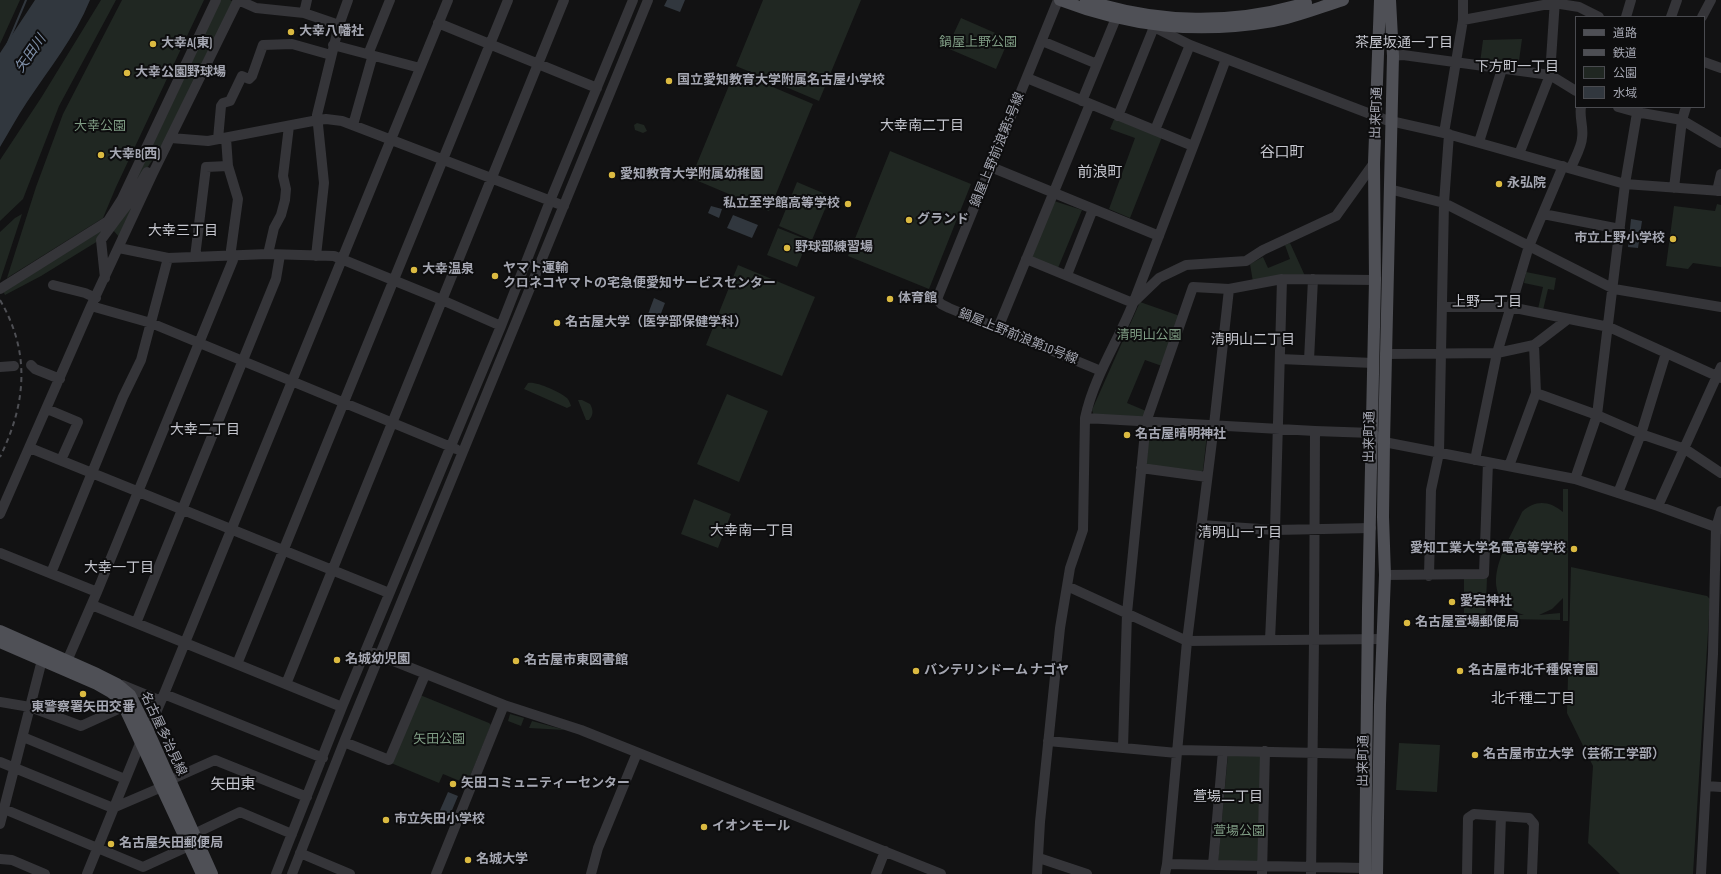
<!DOCTYPE html>
<meta charset="utf-8">
<style>
body{margin:0}
#map{position:relative;width:1721px;height:874px;overflow:hidden;background:#121213;font-family:"Sofia Sans Condensed","Noto Sans JP",sans-serif}
canvas{display:block}
.legend{position:absolute;left:1575px;top:16px;width:130px;height:92px;box-sizing:border-box;background:#0d0d0e;border:1px solid #4a4b50;margin:0;padding:5px 7px;list-style:none;font-size:12px;color:#a5a7b2}
.legend li{display:flex;align-items:center;gap:8px;height:20px}
.legend b{width:20px;border:1px solid #4a4b50}
</style>
<div id="map">
<canvas width="1721" height="874"></canvas>
<ul class="legend">
<li><b style="height:5px;background:#4f5056"></b>道路</li>
<li><b style="height:5px;background:#4e4f54"></b>鉄道</li>
<li><b style="height:11px;background:#202722"></b>公園</li>
<li><b style="height:11px;background:#31373e"></b>水域</li>
</ul>
</div>
<script>
const ctx = document.querySelector('canvas').getContext('2d');
ctx.lineJoin = 'round';
function fillPath(path, color) { ctx.fillStyle = color; ctx.fill(path, 'evenodd'); }
function trace(path, color, width, dash) { ctx.strokeStyle = color; ctx.lineWidth = width; ctx.lineCap = dash ? 'butt' : 'round'; ctx.setLineDash(dash || []); ctx.stroke(path); }
function drawText(font, color, halo, rows, align = 'center') {
  ctx.font = font + ' "Sofia Sans Condensed","Noto Sans JP",sans-serif'; ctx.lineWidth = 4; ctx.setLineDash([]); ctx.textBaseline = 'middle'; ctx.strokeStyle = halo; ctx.fillStyle = color; for (const [text, x, y, turn = 0] of rows) {
    ctx.save(); ctx.translate(x, y); ctx.rotate((+turn || 0) * Math.PI / 180); ctx.textAlign = isNaN(turn) ? turn : align; if (halo) ctx.strokeText(text, 0, 0); ctx.fillText(text, 0, 0); ctx.restore();
  }
}
fillPath(new Path2D(`
 M0,0H20L0,44Z
 M101,0H116L59,106L23,199L0,221V160L41,98Z
 M122,0H204L116,187L103,218L7,278L36,187L63,114Z
 M220,0H230L234,2L214,43L202,37Z
 M763,0H861L819,101L736,66Z
 M961,18L1009,39L996,69L947,48Z
 M1522,39L1518,68L1480,63L1483,40Z
 M201,40L212,45C188,94 166,149 130,190Z
 M735,71L813,104L769,211L691,178Z
 M1115,117L1162,137L1130,218L1109,209L1135,138L1110,129Z
 M637,123L644,125L647,131L643,133L635,130L634,125Z
 M890,151L971,184L929,289L848,256Z
 M797,182L823,193L820,199L828,202L812,240L779,226Z
 M139,189L121,239L112,229Z
 M1054,201L1082,210L1058,268L1032,257Z
 M1717,204L1721,205V267L1693,263L1688,269L1666,266L1674,206L1715,211Z
 M22,214L0,281V232L15,218Z
 M108,225L98,241L41,276L5,295L3,291Z
 M778,228L808,240L797,267L767,255Z
 M1290,243L1305,276L1253,282L1250,264L1263,257L1268,268L1290,259L1285,245Z
 M738,265L815,297L782,376L706,345Z
 M1526,272L1556,278L1554,290L1548,289L1543,310L1538,309L1543,287L1524,283Z
 M1140,302L1180,316L1162,366L1145,360L1127,403L1146,411L1142,419L1094,416L1092,410Z
 M528,383C536,381 560,392 567,398C569,400 570,403 571,406L567,408L524,389Z
 M727,394L768,411L739,482L697,464Z
 M578,400H582L590,404C593,409 594,415 589,420H586Z
 M1150,427L1203,430L1207,434L1203,470L1201,473L1146,465Z
 M1563,489H1568V621H1563V598L1552,609L1539,615L1560,613V620L1507,619V615H1524C1471,596 1507,545 1522,512C1535,499 1550,501 1563,512Z
 M694,499L731,514L718,548L681,534Z
 M1571,567L1707,596L1710,599L1693,874H1620L1588,843L1593,766L1567,713Z
 M1487,578L1485,627L1464,625V579Z
 M420,695L489,723L491,725L467,784L443,774L439,783L391,763Z
 M141,696L154,702L150,712L149,713Z
 M510,714L524,718L521,726L508,721Z
 M532,721L565,730L529,728Z
 M1399,743L1440,745L1437,792L1396,790Z
 M1228,754L1261,756L1259,861L1218,862Z`), '#202722');
fillPath(new Path2D(`
 M35,0H90C75,37 49,69 27,102C17,117 9,132 0,147V53Z
 M667,0H685L680,12L664,6Z
 M711,206L722,209L719,218L708,213Z
 M733,215L758,225L752,238L727,228Z
 M1631,219L1642,221L1638,248L1628,247Z
 M654,298L665,303L655,329L644,325Z
 M448,792L458,796L447,822L437,817Z`), '#31373e');
trace(new Path2D(`
 M7,45L26,0`), '#31373e', 2);
trace(new Path2D(`
 M238,0L256,8L304,13L339,25
 M1058,0L937,299L941,304L949,308L1101,371
 M304,13L307,0
 M1626,17L1631,0
 M1671,17L1677,0
 M1702,17L1711,0
 M1463,20L1554,3L1579,7L1599,17
 M438,23L597,88
 M1150,25L1190,45L1386,120L1444,133L1625,184L1721,191
 M1042,41L1097,64
 M333,45L420,68
 M1393,56L1403,55L1550,75L1576,91
 M1704,62L1721,68
 M1027,78L1193,146
 M1082,101L1116,18
 M1618,107L1636,112L1682,120L1721,143
 M1118,116L1154,27
 M353,125L372,58L369,52L390,0
 M1155,130L1190,45
 M1444,133L1463,20V0
 M171,138L208,141L318,120L326,119L342,121L564,206
 M218,139L221,106L223,103L230,101L242,76L249,79L252,76L263,45L292,44L331,55
 M1479,142L1502,69
 M1519,154L1550,75L1555,0
 M991,167L1159,236
 M1571,168C1574,160 1582,146 1582,138C1584,128 1579,117 1581,107
 M1674,188L1682,120L1686,107
 M1389,189L1444,203L1614,289L1721,307
 M1717,191L1721,174
 M1543,214L1620,229
 M115,221L128,204L147,172
 M119,248L168,258L268,254L334,256L442,300L501,326
 M268,254L274,228L281,215L285,200L286,189L283,176L289,126
 M316,256L324,183L317,115L339,25L348,0
 M195,257L206,167L228,166
 M1026,259L1133,303L1159,278L1186,265L1246,261L1263,250L1336,216L1374,163
 M1067,275L1093,209
 M105,278L101,240L115,221H114
 M53,285L85,293L96,298
 M0,289L108,221L122,199L216,0
 M91,306L151,323L456,449
 M1442,307H1510L1609,327L1721,378
 M998,328L1090,104
 M1534,345L1536,393L1597,415L1641,434L1685,449L1721,473
 M1385,354L1497,353L1534,345L1568,319
 M1280,359L1373,363
 M1309,360L1313,279
 M31,365L35,369L60,379
 M0,367L14,366
 M47,409L78,422L61,460
 M1085,418L1315,431L1372,433L1384,442L1575,479L1658,506L1721,529
 M30,448L389,593
 M1475,460L1497,353L1529,246L1563,166
 M1509,466L1536,393
 M1141,468L1207,477
 M1575,479L1597,415L1625,184L1638,107
 M1618,493L1641,434L1666,353
 M1658,506L1721,367
 M0,514L91,306L153,173L238,0
 M1201,525L1275,530L1371,528
 M0,553L97,592
 M51,573L123,397L141,360L168,258
 M1385,575L1484,574L1488,462
 M1429,576L1431,490L1439,453L1444,203L1449,134
 M1067,586L1187,641L1382,639
 M92,605L342,707
 M136,623L276,279L280,255
 M1270,640L1275,530L1282,279
 M366,650L504,705L581,730L941,874
 M67,661L97,592L233,260L231,250L238,199L228,166L226,138
 M237,664L508,0
 M286,684L564,0
 M122,685L161,701
 M164,694L323,758
 M0,702L30,707L81,726L125,706
 M23,737L125,779
 M1048,741L1177,753
 M344,742L389,760L425,675
 M1123,748L1127,613L1146,422L1193,287L1229,289L1282,279L1375,280
 M1178,750L1366,754
 M0,762L113,808L162,787
 M170,780L215,760L307,797
 M1706,786L1721,787
 M4,809L143,867L189,846
 M0,824L42,660
 M194,834L240,812L292,834
 M300,853L350,874
 M1039,858L1087,874
 M0,859L12,860L45,874
 M1167,864L1365,868
 M1213,865L1223,751
 M87,874L141,741L148,731L164,694L448,0
 M276,874L342,707L501,326L550,201L633,0
 M292,874L344,742L648,0
 M436,874L504,705
 M591,874L598,848L637,753
 M876,874L885,851
 M1037,874L1040,822L1060,628L1070,568L1083,530L1085,418C1094,376 1119,340 1134,301C1165,221 1196,140 1226,59
 M1165,874L1167,864L1187,641L1214,425L1229,289
 M1262,874L1265,751
 M1311,874L1314,640L1315,431
 M1467,874L1468,818L1474,814L1529,818L1534,824L1532,874
 M1499,874L1501,816
 M1701,874L1713,654L1716,528L1721,511`), '#353539', 10);
trace(new Path2D(`
 M1060,0C1130,27 1198,34 1273,21C1296,17 1320,7 1343,0
 M1086,0C1157,24 1234,25 1306,3
 M0,631L97,674L117,684L130,695L148,731L212,874
 M0,642L97,684L111,692L121,700L202,874
 M1365,874L1368,608L1375,280L1374,163L1380,0
 M1377,874L1380,705L1385,575L1383,517L1384,442L1393,56L1390,0`), '#4f5056', 12);
trace(new Path2D(`
 M0,300C31,353 26,404 0,457`), '#4e4f54', 2, [5, 4]);
for (const [x, y, r, color] of [
 [291,32,4,"#dbba41"],
 [153,44,4,"#dbba41"],
 [127,73,4,"#dbba41"],
 [669,81,4,"#dbba41"],
 [101,155,4,"#dbba41"],
 [612,175,4,"#dbba41"],
 [1499,184,4,"#dbba41"],
 [848,204,4,"#dbba41"],
 [909,220,4,"#dbba41"],
 [1673,239,4,"#dbba41"],
 [787,248,4,"#dbba41"],
 [414,270,4,"#dbba41"],
 [495,276,4,"#dbba41"],
 [890,299,4,"#dbba41"],
 [557,323,4,"#dbba41"],
 [1127,435,4,"#dbba41"],
 [1574,549,4,"#dbba41"],
 [1452,602,4,"#dbba41"],
 [1407,623,4,"#dbba41"],
 [337,660,4,"#dbba41"],
 [516,661,4,"#dbba41"],
 [916,671,4,"#dbba41"],
 [1460,671,4,"#dbba41"],
 [83,694,4,"#dbba41"],
 [1475,755,4,"#dbba41"],
 [453,784,4,"#dbba41"],
 [386,820,4,"#dbba41"],
 [704,827,4,"#dbba41"],
 [111,844,4,"#dbba41"],
 [468,860,4,"#dbba41"]
]) { const dot = new Path2D(); dot.arc(x, y, r, 0, 2 * Math.PI); ctx.fillStyle = color; ctx.fill(dot); trace(dot, '#0d0d0e', 1.5); }
drawText('bold 13px', '#a5a7b2', '#0d0d0e', [
 ["大幸八幡社",299,32],
 ["大幸A(東)",161,44],
 ["大幸公園野球場",135,73],
 ["国立愛知教育大学附属名古屋小学校",677,81],
 ["大幸B(西)",109,155],
 ["愛知教育大学附属幼稚園",620,175],
 ["永弘院",1507,184],
 ["私立至学館高等学校",840,204,"right"],
 ["グランド",917,220],
 ["市立上野小学校",1665,239,"right"],
 ["野球部練習場",795,248],
 ["ヤマト運輸",503,269],
 ["クロネコヤマトの宅急便愛知サービスセンター",503,284],
 ["大幸温泉",422,270],
 ["体育館",898,299],
 ["名古屋大学（医学部保健学科）",565,323],
 ["名古屋晴明神社",1135,435],
 ["愛知工業大学名電高等学校",1566,549,"right"],
 ["愛宕神社",1460,602],
 ["名古屋萱場郵便局",1415,623],
 ["名城幼児園",345,660],
 ["名古屋市東図書館",524,661],
 ["バンテリンドーム ナゴヤ",924,671],
 ["名古屋市北千種保育園",1468,671],
 ["東警察署矢田交番",83,708,"center"],
 ["名古屋市立大学（芸術工学部）",1483,755],
 ["矢田コミュニティーセンター",461,784],
 ["市立矢田小学校",394,820],
 ["イオンモール",712,827],
 ["名古屋矢田郵便局",119,844],
 ["名城大学",476,860]
], 'left');
drawText('13px', '#7e9b83', '#0d0d0e', [
 ["鍋屋上野公園",978,43],
 ["大幸公園",100,127],
 ["清明山公園",1149,336],
 ["矢田公園",439,740],
 ["萱場公園",1239,832]
]);
drawText('13px', '#a5a7b2', '#0d0d0e', [
 ["出来町通",1377,113,-88],
 ["鍋屋上野前浪第5号線",998,150,-68],
 ["鍋屋上野前浪第10号線",1018,337,22],
 ["出来町通",1370,437,-89],
 ["名古屋多治見線",163,734,65],
 ["出来町通",1364,761,-89]
]);
drawText('14px', '#c5c6ce', '#0d0d0e', [
 ["茶屋坂通一丁目",1404,43],
 ["下方町一丁目",1517,67],
 ["大幸南二丁目",922,126],
 ["大幸三丁目",183,231],
 ["上野一丁目",1487,302],
 ["清明山二丁目",1253,340],
 ["大幸二丁目",205,430],
 ["大幸南一丁目",752,531],
 ["清明山一丁目",1240,533],
 ["大幸一丁目",119,568],
 ["北千種二丁目",1533,699],
 ["萱場二丁目",1228,797]
]);
drawText('italic 14px', '#7f90a9', '#0d0d0e', [
 ["矢田川",31,54,-55]
]);
drawText('15px', '#c5c6ce', '#0d0d0e', [
 ["谷口町",1282,153],
 ["前浪町",1100,173],
 ["矢田東",233,785]
]);
</script>
